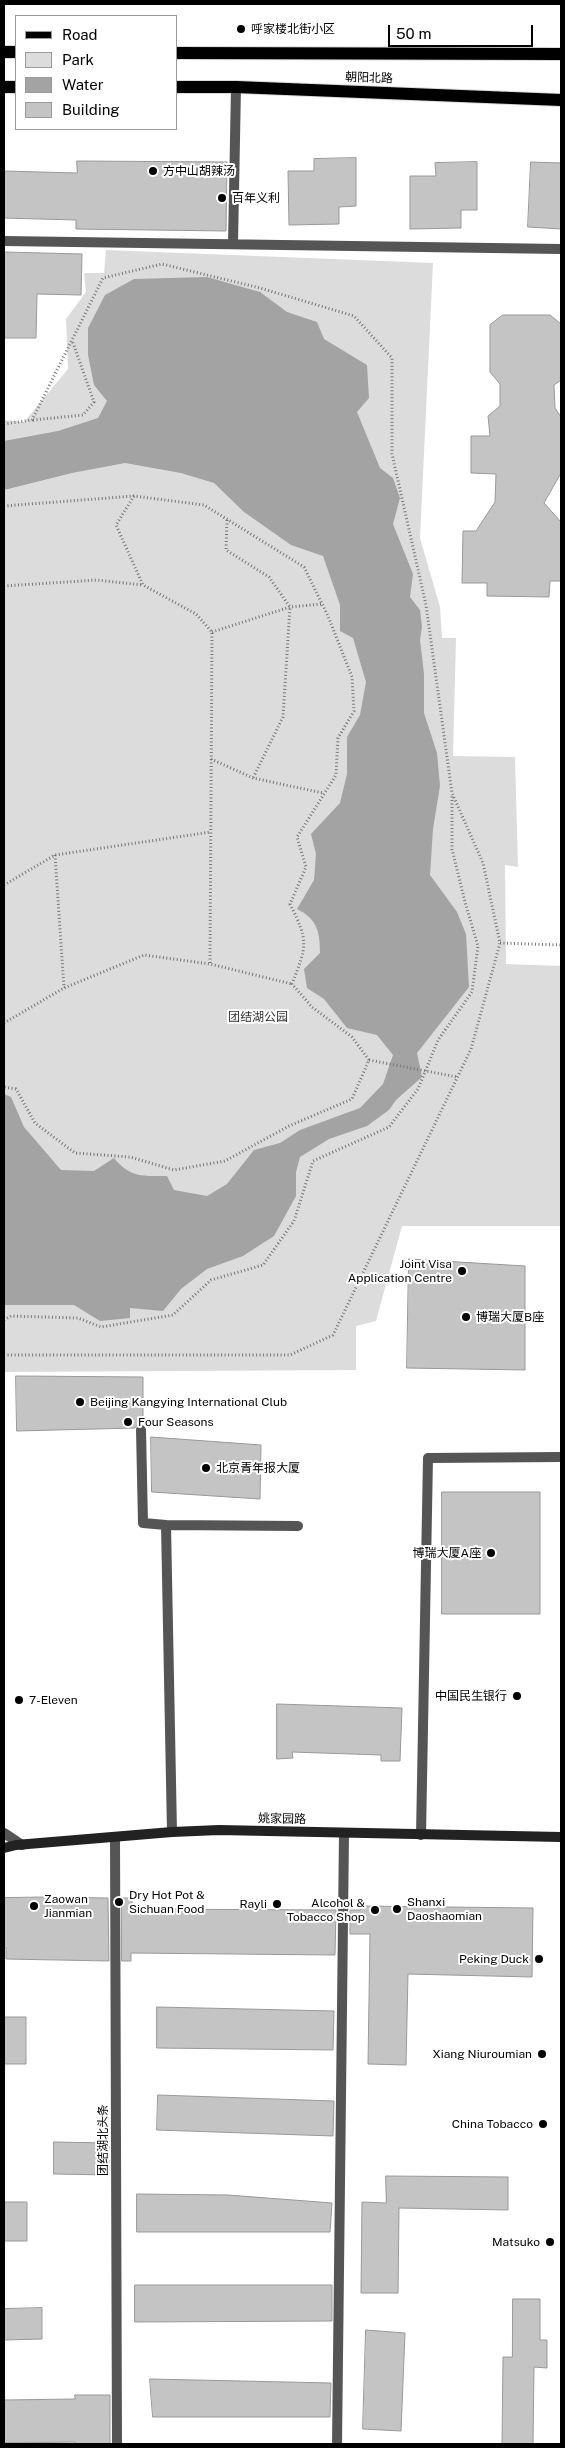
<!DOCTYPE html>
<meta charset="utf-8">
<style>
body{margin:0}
#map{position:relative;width:565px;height:2448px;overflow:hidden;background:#fff;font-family:"Public Sans",sans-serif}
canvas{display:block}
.frame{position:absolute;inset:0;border:5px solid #000;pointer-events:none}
.legend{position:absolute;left:15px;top:15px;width:162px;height:115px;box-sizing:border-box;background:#fff;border:1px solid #999;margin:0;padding:6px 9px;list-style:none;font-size:15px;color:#000}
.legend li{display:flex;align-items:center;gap:10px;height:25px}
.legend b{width:25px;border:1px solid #999}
.scale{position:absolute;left:388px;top:25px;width:145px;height:22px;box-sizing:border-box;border:2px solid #000;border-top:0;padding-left:6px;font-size:15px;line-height:18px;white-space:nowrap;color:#000;-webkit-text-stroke:4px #fff;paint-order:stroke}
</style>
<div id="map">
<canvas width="565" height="2448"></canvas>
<div class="frame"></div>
<ul class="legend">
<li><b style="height:6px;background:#000"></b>Road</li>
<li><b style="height:14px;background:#dcdcdc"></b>Park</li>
<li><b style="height:14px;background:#a3a3a3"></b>Water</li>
<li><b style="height:14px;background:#c4c4c4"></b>Building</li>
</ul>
<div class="scale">50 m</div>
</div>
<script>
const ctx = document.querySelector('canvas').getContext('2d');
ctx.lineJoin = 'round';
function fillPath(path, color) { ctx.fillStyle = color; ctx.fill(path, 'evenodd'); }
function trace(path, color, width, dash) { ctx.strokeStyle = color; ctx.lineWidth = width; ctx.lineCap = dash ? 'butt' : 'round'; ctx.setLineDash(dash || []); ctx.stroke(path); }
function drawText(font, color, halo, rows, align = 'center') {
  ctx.font = font + ' "Public Sans","Noto Sans SC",sans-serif'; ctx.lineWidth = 4; ctx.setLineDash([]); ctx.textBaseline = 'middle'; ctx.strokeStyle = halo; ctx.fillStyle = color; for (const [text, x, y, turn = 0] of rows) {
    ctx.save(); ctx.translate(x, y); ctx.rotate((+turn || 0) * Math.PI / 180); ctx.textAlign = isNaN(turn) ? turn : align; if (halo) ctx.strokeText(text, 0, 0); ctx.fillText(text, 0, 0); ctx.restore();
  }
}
fillPath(new Path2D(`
 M106,250L433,263L420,538L440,607L442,638H456L453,756L515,757L518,867L505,865L506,964L561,966V1226H402L376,1321L356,1326V1370L4,1372V420L24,422L68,369L66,319L86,292L84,273H104Z`), '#dcdcdc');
fillPath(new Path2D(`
 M207,277L260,292L287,312L317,322L324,339L367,365L369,398L357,412L380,468L393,478L400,498L393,524L413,574L410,597L420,610L422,627L420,640L424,674V713L437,753L440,786L433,829L430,875L457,912L466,934L469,987L417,1053L422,1077L396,1100L389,1110L367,1126L329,1139L300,1157L296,1172V1196L274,1236L243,1256L207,1269L181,1289L163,1311L130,1308V1318L100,1321L74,1305H4V1094L11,1097L24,1127L61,1170L94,1171L114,1158C130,1178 143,1176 167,1176L174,1190L207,1196L227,1184L254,1150L280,1143L300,1130L360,1108L383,1084L393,1055L377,1035L347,1028L324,999L307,988L304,969L320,953C320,931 317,919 297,909L314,880L316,854L311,834L340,803L347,774V737L360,715L366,682L353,638L340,631V605L323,556L291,545L244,512L214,483L181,473L125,463L72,473L4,490V441L58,431L98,418L107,401L94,385L88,355V328L105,295L134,279Z`), '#a3a3a3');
const building = new Path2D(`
 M356,158V206L339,207V224L289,225L288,171H314V159Z
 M77,161L227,162L226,231L76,229V220L4,218V171L77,173Z
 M477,162V210H461V228L410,229V176H436L435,163Z
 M531,162L561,163V229L528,227Z
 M4,252L82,254L81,295L37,294L36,338H4Z
 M503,315H550L561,324V380L554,385L555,408L561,417V473L544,503L561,522V581H550L549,597L487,596V583H462L463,531H476L495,502L496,474L471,473V436H490L488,416L500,406V384L490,372V325Z
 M409,1259L525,1266V1370L407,1368Z
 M16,1376L143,1377V1424H138L135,1428L17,1431Z
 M151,1437L261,1445L260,1499L152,1492Z
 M442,1492H540V1614H442Z
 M277,1704L402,1708L400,1761H381V1755L292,1752L293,1758L277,1759Z
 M45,1897L108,1898L109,1961L6,1959V1948H4V1898Z
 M122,1898H132V1909L336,1910L335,1955L131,1953V1961H122Z
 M360,1906L533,1908L532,1977L408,1974L406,2065L368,2064L370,1934H350V1910H360Z
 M157,2007L334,2011L333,2050L157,2048Z
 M4,2017H26V2064H4Z
 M158,2095L334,2101L333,2136L157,2130Z
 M54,2142L109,2143V2175L54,2174Z
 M386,2176L508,2177V2210L399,2208L398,2293H361L362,2202L386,2203Z
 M137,2194L228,2195L332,2203L330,2232H137Z
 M4,2202H27V2241H4Z
 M135,2285H332V2321L135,2322Z
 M513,2299H540V2340H547V2368L534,2367L533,2444H502L503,2357H512Z
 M42,2308V2339L4,2340V2309Z
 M366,2330L405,2333L401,2431L363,2429Z
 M150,2379L331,2383L330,2417H153Z
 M75,2395H110V2444H75V2442L4,2443V2400L75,2399Z`);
fillPath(building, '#c4c4c4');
trace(building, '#999', 1);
const primary = new Path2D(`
 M4,52H16
 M176,53L561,54
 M4,87H16
 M176,87H236L561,100`);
trace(primary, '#dbdbdb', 14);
trace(new Path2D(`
 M33,420L83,415L94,402L72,340
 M4,424L32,420L103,278L162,264L260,288L354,316L392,358V454L426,605L452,793L483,863L500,943L471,1049L333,1335L290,1355H4
 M134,496L116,525L143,585L196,614L212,632L210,964
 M4,506L134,496L204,505L304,567L328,616L352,677L354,711L338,738L336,775L297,837L306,867L290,904C309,942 307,945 292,984L312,1007L352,1037L369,1060L352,1099L289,1126L225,1161L174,1170L130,1157L75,1153L35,1123L16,1089L4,1087
 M227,520L226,550L269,577L290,607L283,717L253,778
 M4,586L97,580L143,585
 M212,632L290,607L322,604
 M211,759L253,778L323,793
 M55,855L64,988
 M4,885L55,855L211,832
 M500,943L561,945
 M4,1023L64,988L144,955L210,964L292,984
 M369,1060L457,1077
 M4,1320L11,1316L78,1318L101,1327L173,1315L211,1280L263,1265L294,1221L313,1161L389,1127L418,1089L438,1040L472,992L478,946L465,902L452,849V796`), '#777', 3, [1, 2.5]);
trace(new Path2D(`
 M141,1430L143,1523L166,1525
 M172,1832L166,1525L298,1526
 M421,1835L428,1458L561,1457
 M337,2444L344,1833`), '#555', 10);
trace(new Path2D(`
 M4,241L561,249
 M233,244L236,87
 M4,1833L22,1845
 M115,1837L117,2444`), '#555', 10);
trace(new Path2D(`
 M4,1848L16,1845L172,1832L219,1830L561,1837`), '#222', 10);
trace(primary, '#000', 12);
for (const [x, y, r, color] of [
 [241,29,5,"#000"],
 [153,171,5,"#000"],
 [222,198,5,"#000"],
 [462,1271,5,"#000"],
 [466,1317,5,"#000"],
 [80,1402,5,"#000"],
 [128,1422,5,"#000"],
 [206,1468,5,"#000"],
 [491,1553,5,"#000"],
 [517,1696,5,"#000"],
 [19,1700,5,"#000"],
 [119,1902,5,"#000"],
 [277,1904,5,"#000"],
 [34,1906,5,"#000"],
 [397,1909,5,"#000"],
 [375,1910,5,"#000"],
 [539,1959,5,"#000"],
 [542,2054,5,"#000"],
 [543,2124,5,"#000"],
 [550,2242,5,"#000"]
]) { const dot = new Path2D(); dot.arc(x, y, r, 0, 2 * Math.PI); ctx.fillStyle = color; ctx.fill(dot); trace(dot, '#fff', 2); }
drawText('12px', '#000', '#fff', [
 ["呼家楼北街小区",251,29],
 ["方中山胡辣汤",163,171],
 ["百年义利",232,198],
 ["Joint Visa",452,1264,"right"],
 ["Application Centre",452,1278,"right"],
 ["博瑞大厦B座",476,1317],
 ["Beijing Kangying International Club",90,1402],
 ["Four Seasons",138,1422],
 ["北京青年报大厦",216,1468],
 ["博瑞大厦A座",481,1553,"right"],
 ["中国民生银行",507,1696,"right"],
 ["7-Eleven",29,1700],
 ["Dry Hot Pot &",129,1895],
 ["Sichuan Food",129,1909],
 ["Zaowan",44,1899],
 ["Jianmian",44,1913],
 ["Shanxi",407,1902],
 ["Daoshaomian",407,1916],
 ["Alcohol &",365,1903,"right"],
 ["Tobacco Shop",365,1917,"right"],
 ["Rayli",267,1904,"right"],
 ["Peking Duck",529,1959,"right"],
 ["Xiang Niuroumian",532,2054,"right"],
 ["China Tobacco",533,2124,"right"],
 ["Matsuko",540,2242,"right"]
], 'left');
drawText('12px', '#000', '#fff', [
 ["朝阳北路",369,78,2],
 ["姚家园路",282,1819,1],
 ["团结湖北头条",103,2140,-90]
]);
drawText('12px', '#333', '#fff', [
 ["团结湖公园",258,1017]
]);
</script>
